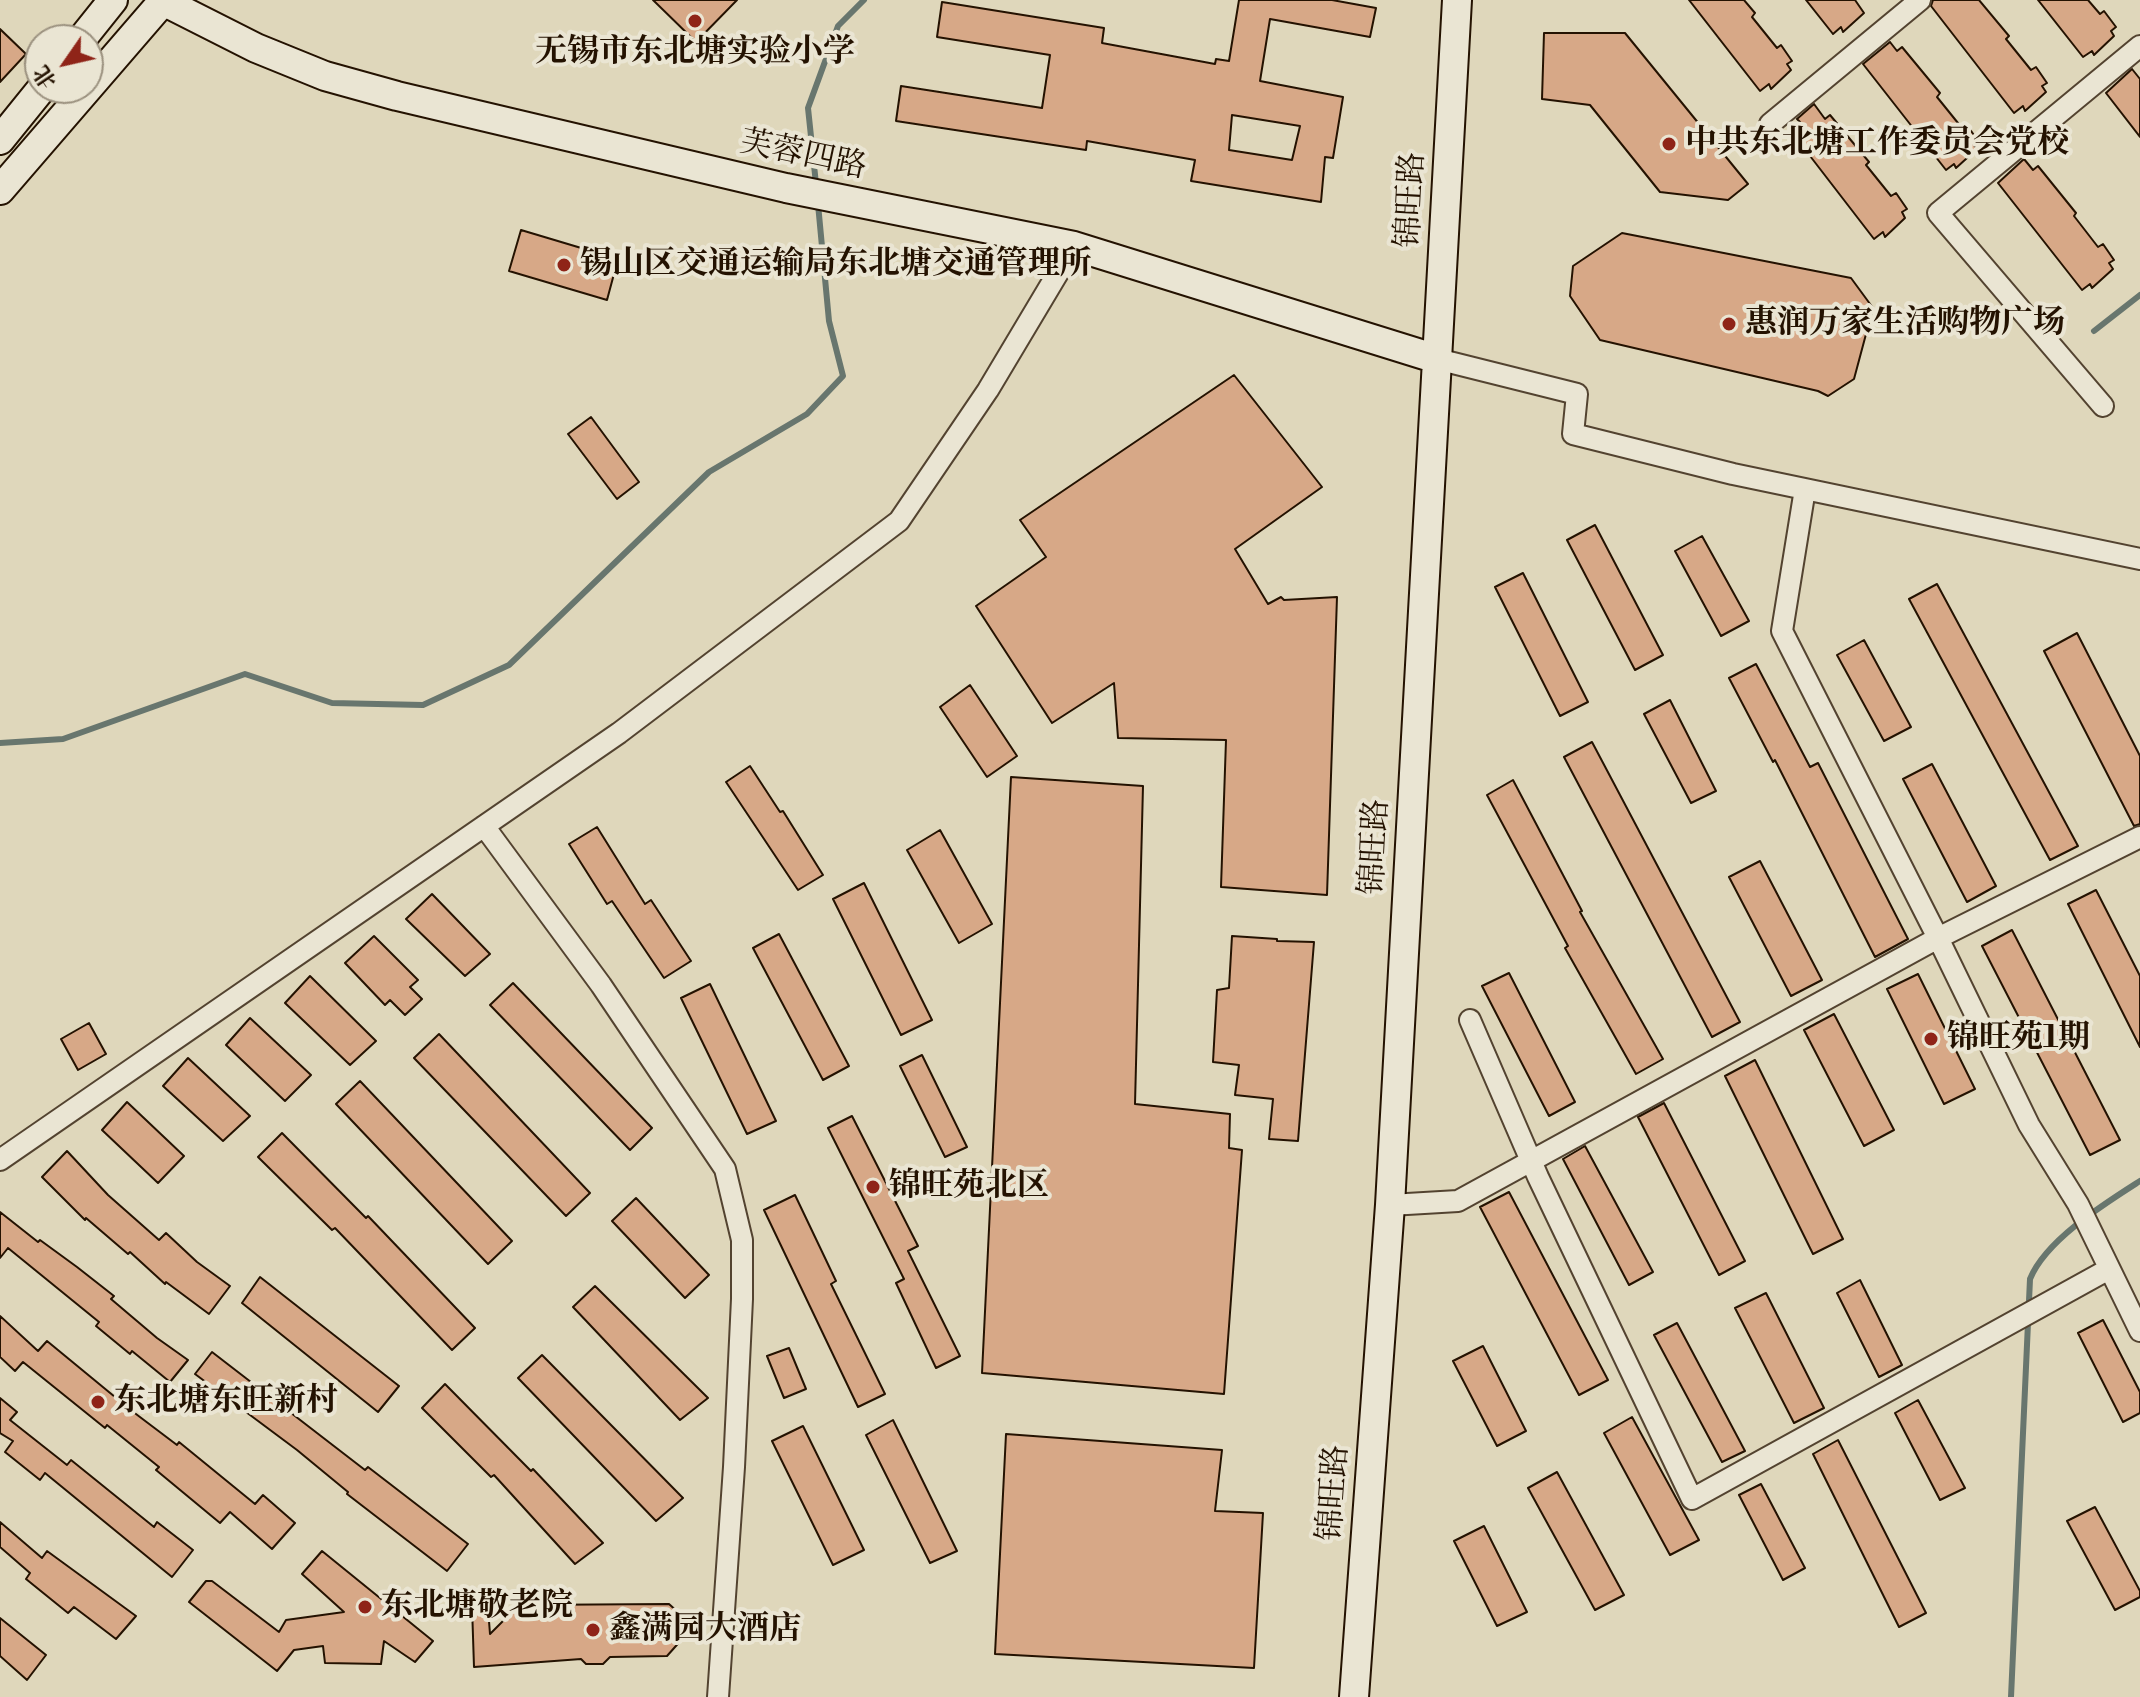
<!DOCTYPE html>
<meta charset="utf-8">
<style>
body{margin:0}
#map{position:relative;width:2140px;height:1697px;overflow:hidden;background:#dfd7bb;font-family:"Libre Bodoni","Noto Serif SC",serif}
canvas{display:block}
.north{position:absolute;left:24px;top:24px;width:80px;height:80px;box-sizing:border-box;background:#eae5d3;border:2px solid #9b917f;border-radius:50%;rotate:236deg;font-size:22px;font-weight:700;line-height:32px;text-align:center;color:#241201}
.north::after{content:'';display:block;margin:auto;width:28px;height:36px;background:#8f2418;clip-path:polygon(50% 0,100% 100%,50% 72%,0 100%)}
</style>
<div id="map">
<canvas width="2140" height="1697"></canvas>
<div class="north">北</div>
</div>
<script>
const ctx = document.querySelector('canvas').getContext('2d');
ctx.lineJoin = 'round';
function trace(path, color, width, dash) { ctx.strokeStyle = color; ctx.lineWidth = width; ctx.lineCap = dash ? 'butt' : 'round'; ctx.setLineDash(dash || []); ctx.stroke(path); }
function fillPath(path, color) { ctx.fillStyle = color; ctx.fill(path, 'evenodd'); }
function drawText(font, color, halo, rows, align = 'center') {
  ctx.font = font + ' "Libre Bodoni","Noto Serif SC",serif'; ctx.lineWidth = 8; ctx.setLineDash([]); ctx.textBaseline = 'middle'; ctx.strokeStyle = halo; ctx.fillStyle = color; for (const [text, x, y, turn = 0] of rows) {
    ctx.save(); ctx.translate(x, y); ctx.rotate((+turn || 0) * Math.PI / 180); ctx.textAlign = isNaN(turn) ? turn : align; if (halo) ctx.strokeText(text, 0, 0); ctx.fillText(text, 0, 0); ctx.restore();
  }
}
trace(new Path2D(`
 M816,184L808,108L838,26L864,0
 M2094,331L2140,295
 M0,743L63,739L245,674L332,703L423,705L509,665L709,472L807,414L843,376L829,321L818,204
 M2011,1697L2030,1279C2046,1240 2104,1204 2140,1181`), '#68766e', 6);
const building = new Path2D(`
 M653,0H737L696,42Z
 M1239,0H1332L1376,8L1370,37L1270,19L1260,81L1343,97L1333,158L1325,157L1321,202L1191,181L1195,160L1087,141L1086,150L896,121L901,86L1042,108L1050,55L937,37L942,2L1104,28L1102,43L1215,64L1216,59L1229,61ZM1232,115L1300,126L1292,160L1229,150Z
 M1689,0H1744L1755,13L1752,17L1777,48L1781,45L1792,61L1787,64L1791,70L1771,89L1769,84L1760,91Z
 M1806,0H1855L1864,13L1843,32L1841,27L1833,34Z
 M1933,0H1979L2009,36L2006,39L2031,70L2036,67L2047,83L2042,86L2046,92L2025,111L2023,106L2014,113L1931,6Z
 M2038,0H2088L2100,14L2104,11L2116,27L2111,31L2114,36L2094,55L2092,51L2083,57Z
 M0,29L26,54L0,82Z
 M1544,33H1625L1748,184L1728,200L1660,192L1590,105L1542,99Z
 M1890,42L1897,51L1902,47L1940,93L1937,97L1962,128L1967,125L1978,141L1973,144L1977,149L1956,168L1954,164L1946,170L1863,64Z
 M2132,69L2140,79V137L2106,93Z
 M1814,104L1825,119L1830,115L1869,162L1866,165L1891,196L1896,193L1907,209L1902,212L1905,218L1885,237L1883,232L1874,239L1790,130L1800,122L1797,119Z
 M2024,159L2033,170L2038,166L2076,213L2074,216L2098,247L2103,244L2114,260L2109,263L2113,269L2092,288L2090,284L2082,290L1998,183Z
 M521,230L618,259L607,300L509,271Z
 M1622,233L1851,278L1873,308L1854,379L1828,396L1818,391L1600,340L1570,296L1573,266Z
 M1234,375L1322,487L1235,549L1268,604L1281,597L1284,600L1337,597L1327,895L1221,887L1226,740L1118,738L1114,683L1052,723L976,606L1046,557L1020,520Z
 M591,417L639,482L617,499L568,434Z
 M1595,525L1663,655L1635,670L1567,540Z
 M1702,536L1749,621L1721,636L1675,551Z
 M1523,573L1588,702L1560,716L1495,587Z
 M1937,584L2078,846L2050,860L1909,599Z
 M2077,633L2140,756V824L2134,826L2044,651Z
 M1864,640L1911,727L1884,741L1837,655Z
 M1756,664L1810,767L1818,763L1908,939L1875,957L1775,760L1773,762L1729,678Z
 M970,685L1017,756L987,777L940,707Z
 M1670,700L1716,791L1691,803L1644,714Z
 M1592,742L1740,1022L1712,1037L1564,757Z
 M1932,764L1996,886L1967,902L1903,779Z
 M750,766L780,812L783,811L823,875L798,890L726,782Z
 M1011,777L1143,786L1135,1104L1230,1114L1229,1148L1242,1150L1224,1394L982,1373Z
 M1513,780L1582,911L1580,912L1663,1059L1636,1074L1565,948L1568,946L1487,795Z
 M597,827L645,904L651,900L691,961L664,978L612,901L607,904L569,844Z
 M940,830L992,924L959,943L907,850Z
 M1760,861L1822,980L1791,996L1729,877Z
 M864,883L932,1020L901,1035L833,899Z
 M2096,890L2140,976V1047L2068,904Z
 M432,894L490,954L465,976L406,919Z
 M2012,930L2120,1140L2090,1155L1982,946Z
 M779,934L849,1066L823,1080L753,948Z
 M374,936L418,980L410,987L422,999L405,1015L390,1000L385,1005L345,963Z
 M1232,936L1277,939V941L1314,942L1298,1141L1269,1139L1273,1099L1235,1095L1239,1065L1213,1062L1217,990L1229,988Z
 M1509,973L1575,1102L1549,1116L1482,986Z
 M1918,974L1975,1089L1944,1104L1887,989Z
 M310,976L376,1041L350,1065L285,1003Z
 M513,983L652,1128L630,1150L490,1005Z
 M710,984L776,1121L747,1134L681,998Z
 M1834,1014L1894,1130L1864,1146L1804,1030Z
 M250,1018L311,1075L285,1101L226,1045Z
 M89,1023L106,1054L78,1070L61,1039Z
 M439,1034L590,1193L566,1216L414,1058Z
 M922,1055L967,1147L945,1157L900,1066Z
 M188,1058L250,1116L223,1141L163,1086Z
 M1755,1060L1843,1239L1813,1254L1725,1076Z
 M360,1081L512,1241L488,1264L336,1104Z
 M127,1102L184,1156L158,1183L102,1130Z
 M1664,1103L1745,1261L1719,1275L1638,1117Z
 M852,1116L918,1246L908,1251L960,1356L936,1368L896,1283L904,1279L828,1128Z
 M282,1133L366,1218L368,1216L475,1328L452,1350L335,1228L332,1230L258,1157Z
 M1585,1146L1653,1272L1629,1285L1563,1159Z
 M67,1151L108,1195L159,1240L166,1233L197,1262L230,1286L209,1314L166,1282L165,1284L130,1252L128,1254L86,1218L85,1220L42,1177Z
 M1509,1192L1608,1380L1579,1395L1480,1207Z
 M795,1195L836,1281L831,1284L885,1394L858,1407L764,1210Z
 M636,1198L709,1275L685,1298L612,1221Z
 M0,1212L38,1242L40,1240L77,1267L114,1296L111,1299L157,1338L188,1360L170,1382L132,1351L130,1354L96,1326L99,1322L8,1248L0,1258Z
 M260,1277L399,1386L378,1412L242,1303Z
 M1860,1280L1902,1365L1879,1377L1837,1293Z
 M595,1286L708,1398L680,1420L573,1307Z
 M1766,1293L1824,1408L1794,1423L1735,1308Z
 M0,1316L38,1351L47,1341L132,1411L177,1445L179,1442L255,1504L263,1495L295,1523L272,1549L230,1512L220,1523L156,1470L159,1467L107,1425L105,1428L23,1362L15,1371L0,1357Z
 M2103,1320L2140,1392V1413L2123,1422L2078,1333Z
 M1677,1323L1745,1451L1722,1462L1654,1335Z
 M1483,1346L1526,1431L1497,1446L1453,1361Z
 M789,1348L806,1389L784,1398L767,1356Z
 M212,1352L365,1470L368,1467L468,1544L447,1571L347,1494L348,1492L297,1450L195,1374Z
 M542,1355L683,1498L656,1521L518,1378Z
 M445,1384L531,1471L533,1469L603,1543L575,1564L494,1475L491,1477L422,1408Z
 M0,1398L17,1412L10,1420L67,1465L71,1460L154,1527L157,1522L193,1550L172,1577L45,1473L40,1480L5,1452L13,1441L0,1433Z
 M1918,1400L1965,1488L1940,1500L1895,1413Z
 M1632,1417L1699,1540L1670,1555L1604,1433Z
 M893,1420L957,1551L930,1563L866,1435Z
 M803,1426L864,1550L833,1565L772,1441Z
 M1006,1434L1222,1450L1215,1511L1263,1513L1254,1668L995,1654Z
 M1838,1440L1926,1613L1899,1627L1813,1454Z
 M1557,1472L1624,1595L1595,1610L1528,1488Z
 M1761,1484L1805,1568L1783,1580L1739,1495Z
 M2095,1507L2140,1591V1597L2115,1610L2067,1521Z
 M0,1522L42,1558L47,1551L136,1616L116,1639L74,1607L68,1613L26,1579L30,1573L0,1547Z
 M1484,1526L1527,1612L1497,1626L1454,1541Z
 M322,1551L433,1641L415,1662L384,1641L381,1664L325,1663L323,1646L294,1650L277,1671L189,1602L206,1581H212L279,1632L286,1620L344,1612L302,1574Z
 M487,1595L490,1634L519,1605L669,1604L680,1614L683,1638L667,1656L610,1657L603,1664H586L581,1659L474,1667L472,1606Z
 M0,1618L46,1655L27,1680L0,1656Z`);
fillPath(building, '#d7a887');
trace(building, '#241201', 2);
const street = new Path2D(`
 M1770,124L1920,0
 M1437,359L1577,394L1573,434L1733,474L2140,559
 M2103,406L1938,213L2140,46
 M1805,489L1782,631L1938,938L2029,1125L2078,1204L2140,1331
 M484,826L601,985L725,1169L742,1240V1299L734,1467L718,1697
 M1470,1020L1538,1177L1692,1499L2109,1269
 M0,1160L619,733L899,521L988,390L1074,246
 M1390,1205L1458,1201L1938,938L2140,837`);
const secondary = new Path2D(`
 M161,0L256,48L325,76L397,96L786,188L1074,246L1437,359
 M81,40L113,0
 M0,140L42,88
 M0,190L164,0
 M1354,1697L1390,1205L1457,0`);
trace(street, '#534330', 24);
trace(secondary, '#241201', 32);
trace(street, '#eae5d3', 20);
trace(secondary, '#eae5d3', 28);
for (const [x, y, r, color] of [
 [695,21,8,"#8f2418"],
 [1669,144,8,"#8f2418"],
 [564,265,8,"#8f2418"],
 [1729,324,8,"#8f2418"],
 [1931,1039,8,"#8f2418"],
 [873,1187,8,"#8f2418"],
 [98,1402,8,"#8f2418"],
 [365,1607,8,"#8f2418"],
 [593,1630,8,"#8f2418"]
]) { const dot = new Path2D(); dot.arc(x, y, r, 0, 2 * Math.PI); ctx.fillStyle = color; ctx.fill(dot); trace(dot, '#eae5d3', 3); }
drawText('bold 32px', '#241201', '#eae5d3', [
 ["无锡市东北塘实验小学",695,53,"center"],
 ["中共东北塘工作委员会党校",1685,144],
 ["锡山区交通运输局东北塘交通管理所",580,265],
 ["惠润万家生活购物广场",1745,324],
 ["锦旺苑1期",1947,1039],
 ["锦旺苑北区",889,1187],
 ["东北塘东旺新村",114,1402],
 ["东北塘敬老院",381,1607],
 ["鑫满园大酒店",609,1630]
], 'left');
drawText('32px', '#241201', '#eae5d3', [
 ["芙蓉四路",803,156,12],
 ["锦旺路",1412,200,-87],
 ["锦旺路",1376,847,-87],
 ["锦旺路",1335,1493,-86]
]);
</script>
